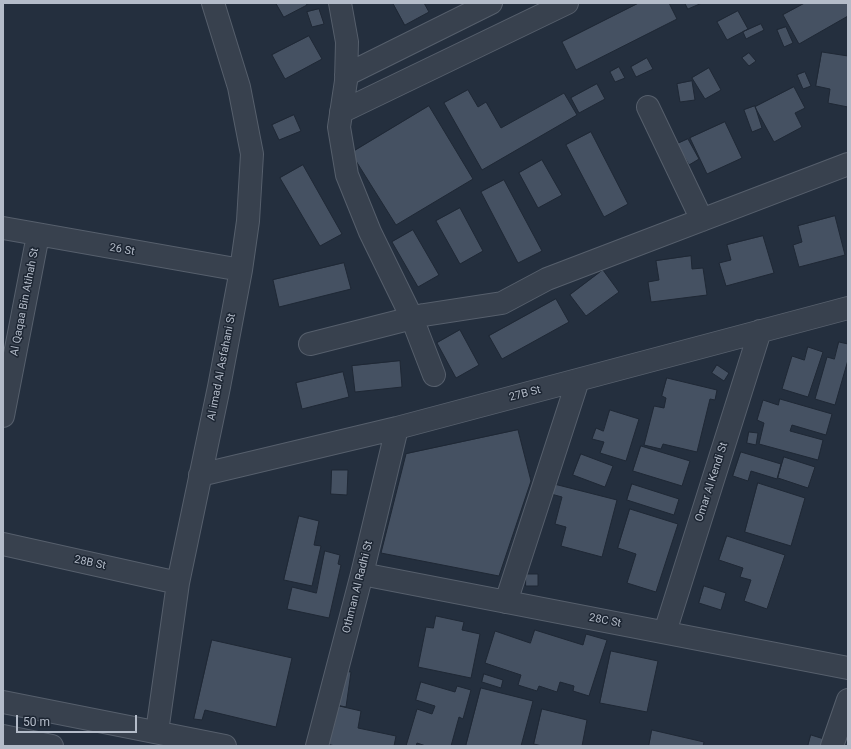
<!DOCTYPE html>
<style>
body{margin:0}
#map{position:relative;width:851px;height:749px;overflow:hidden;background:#242f3e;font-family:Roboto,sans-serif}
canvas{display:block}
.frame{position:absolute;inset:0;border:4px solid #b4bcc9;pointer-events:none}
.scale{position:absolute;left:16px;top:715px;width:121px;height:18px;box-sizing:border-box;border:2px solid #b4bcc9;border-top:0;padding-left:5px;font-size:12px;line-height:14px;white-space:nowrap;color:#b4bcc9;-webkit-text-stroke:3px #1d2633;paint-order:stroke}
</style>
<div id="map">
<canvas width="851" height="749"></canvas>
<div class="frame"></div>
<div class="scale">50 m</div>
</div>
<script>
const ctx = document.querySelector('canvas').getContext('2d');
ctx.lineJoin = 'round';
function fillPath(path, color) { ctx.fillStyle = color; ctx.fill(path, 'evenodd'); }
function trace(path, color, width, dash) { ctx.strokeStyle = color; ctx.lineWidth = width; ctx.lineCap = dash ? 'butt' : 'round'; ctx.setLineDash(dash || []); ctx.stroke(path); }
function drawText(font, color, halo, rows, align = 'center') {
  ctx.font = font + ' Roboto,sans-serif'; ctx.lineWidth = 3; ctx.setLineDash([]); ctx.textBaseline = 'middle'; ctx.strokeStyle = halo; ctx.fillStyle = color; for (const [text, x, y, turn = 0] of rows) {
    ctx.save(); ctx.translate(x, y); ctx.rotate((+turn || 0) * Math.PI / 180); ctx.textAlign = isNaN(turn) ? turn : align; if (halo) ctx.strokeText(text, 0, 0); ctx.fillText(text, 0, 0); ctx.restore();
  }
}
const building = new Path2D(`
 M276,3H306L307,5L284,17Z
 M393,3H424L429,12L405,25Z
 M639,3H669L677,19L576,70L562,42Z
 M685,3H702L688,9Z
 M805,3H848V16L799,44L783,15Z
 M319,9L324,24L312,27L307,12Z
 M738,11L748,29L727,40L717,22Z
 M761,24L764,30L746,39L743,32Z
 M786,27L793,43L784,47L777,30Z
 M309,36L322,59L285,79L272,55Z
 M822,52L848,56V107L828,103L830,89L816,86Z
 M749,53L756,61L749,66L742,58Z
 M647,58L653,69L636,77L631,67Z
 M619,67L625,78L615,82L610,72Z
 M709,68L721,90L705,99L692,78Z
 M805,72L811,86L803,89L797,75Z
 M692,81L695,100L680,102L677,84Z
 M597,84L605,99L579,113L571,98Z
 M794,87L805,108L795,113L802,127L774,142L755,107Z
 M468,90L478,107L486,102L501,128L564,93L577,115L482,170L444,103Z
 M429,106L473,179L396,225L351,153Z
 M755,106L762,128L752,132L744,110Z
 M294,115L301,131L279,140L272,125Z
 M725,122L742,158L707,174L690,138Z
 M591,132L628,204L604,217L566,145Z
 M688,139L699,159L689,165L677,144Z
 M542,160L562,195L538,208L519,173Z
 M303,165L342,234L320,246L280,178Z
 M504,180L542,251L518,263L481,192Z
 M460,208L483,251L460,264L436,221Z
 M835,216L845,255L799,267L793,245L802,242L798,226Z
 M413,230L439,275L418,287L392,242Z
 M763,236L774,273L726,286L719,263L731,260L727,245Z
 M691,256L692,269L703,268L707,295L651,302L648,282L659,280L656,261Z
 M344,263L351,289L279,307L273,280Z
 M603,270L619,292L586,316L570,295Z
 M556,299L569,322L502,359L489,336Z
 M460,330L479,365L456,378L437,343Z
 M839,342L848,344V360L835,405L815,399L827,357L834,359Z
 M808,347L823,352L808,397L782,389L792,356L804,360Z
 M400,361L402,387L355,392L352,366Z
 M717,365L729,373L724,381L712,373Z
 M343,372L349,397L302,409L296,383Z
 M667,378L717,390L715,400L710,399L697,452L663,444L661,449L644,445L654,406L664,408L666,398L662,396Z
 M780,399L832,414L826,435L792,425L790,431L823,440L818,460L759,444L764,423L757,420L763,400L778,405Z
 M610,410L639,419L626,461L600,453L604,442L592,439L596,428L603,431Z
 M518,430L531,481L499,576L381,553L406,454Z
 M749,432L758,433L756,445L747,443Z
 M641,446L690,461L682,486L633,471Z
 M741,452L781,464L777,479L751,471L748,481L733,476Z
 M581,454L613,466L605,487L573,475Z
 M784,457L815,467L808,488L778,478Z
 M332,470H348L347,495L331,494Z
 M758,483L805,498L791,546L745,532Z
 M554,484L617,500L602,557L561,546L566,527L555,524L562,497L551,494Z
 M632,484L679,499L674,515L627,500Z
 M630,509L678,524L656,592L627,583L636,554L618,548Z
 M299,516L319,521L314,545L321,546L312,586L284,580Z
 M727,536L785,555L767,609L744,601L751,580L740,577L743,568L719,560Z
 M325,551L340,555L338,564L341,565L329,618L287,609L292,587L316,593Z
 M526,574H538V586H526Z
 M704,586L726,593L721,610L699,603Z
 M436,616L464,622L462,630L480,634L471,678L418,667L426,627L433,628Z
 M535,630L583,645L586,634L607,640L589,696L573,691L574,686L560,682L557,692L539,686L537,691L518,685L521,675L485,663L495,631L530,643Z
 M212,640L292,658L276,727L205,710L202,720L194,719Z
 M611,651L658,661L647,712L600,703Z
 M341,671L351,672L346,707L336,705Z
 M484,674L503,680L501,688L482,682Z
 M421,682L455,692L457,686L471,690L463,719L459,717L451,746H426L417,743L416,746H406L417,709L432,714L435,706L416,700Z
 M481,688L533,701L521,746H466Z
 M335,705L361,711L358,728L396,736L394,746H335L327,744Z
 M542,709L587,720L582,746H542L534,744Z
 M652,730L704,742L703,746H649Z
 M811,735L824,739L821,746H808Z`);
fillPath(building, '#455162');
trace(building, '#1f2835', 1);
const minor = new Path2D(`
 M340,3L347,42L346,81L339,127L347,175L370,232L412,318L434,375
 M346,75L491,3
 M648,107L702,220
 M341,112L567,3
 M3,228L241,270
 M310,344L424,315L502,303L547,279L848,164
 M3,416L38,235
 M200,475L397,428L848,308
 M3,544L178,583
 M362,574L848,668
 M506,602L578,380
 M665,632L760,331
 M3,702L225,746
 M157,732L178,583L219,387L241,270L248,221L252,154L239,87L213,3
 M3,736L52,746
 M317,746L362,574L397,428
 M832,746L848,700`);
trace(minor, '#565f6c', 24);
trace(minor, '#38414e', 22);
drawText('11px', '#b4bcc9', '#1d2633', [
 ["26 St",122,250,10],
 ["Al Qaqaa Bin Atihah St",25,302,-79],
 ["Al imad Al Asfahani St",222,367,-79],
 ["27B St",525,394,-15],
 ["Omar Al Kendi St",712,482,-72],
 ["28B St",90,563,12],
 ["Othman Al Radhi St",358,587,-76],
 ["28C St",605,621,11]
]);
</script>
